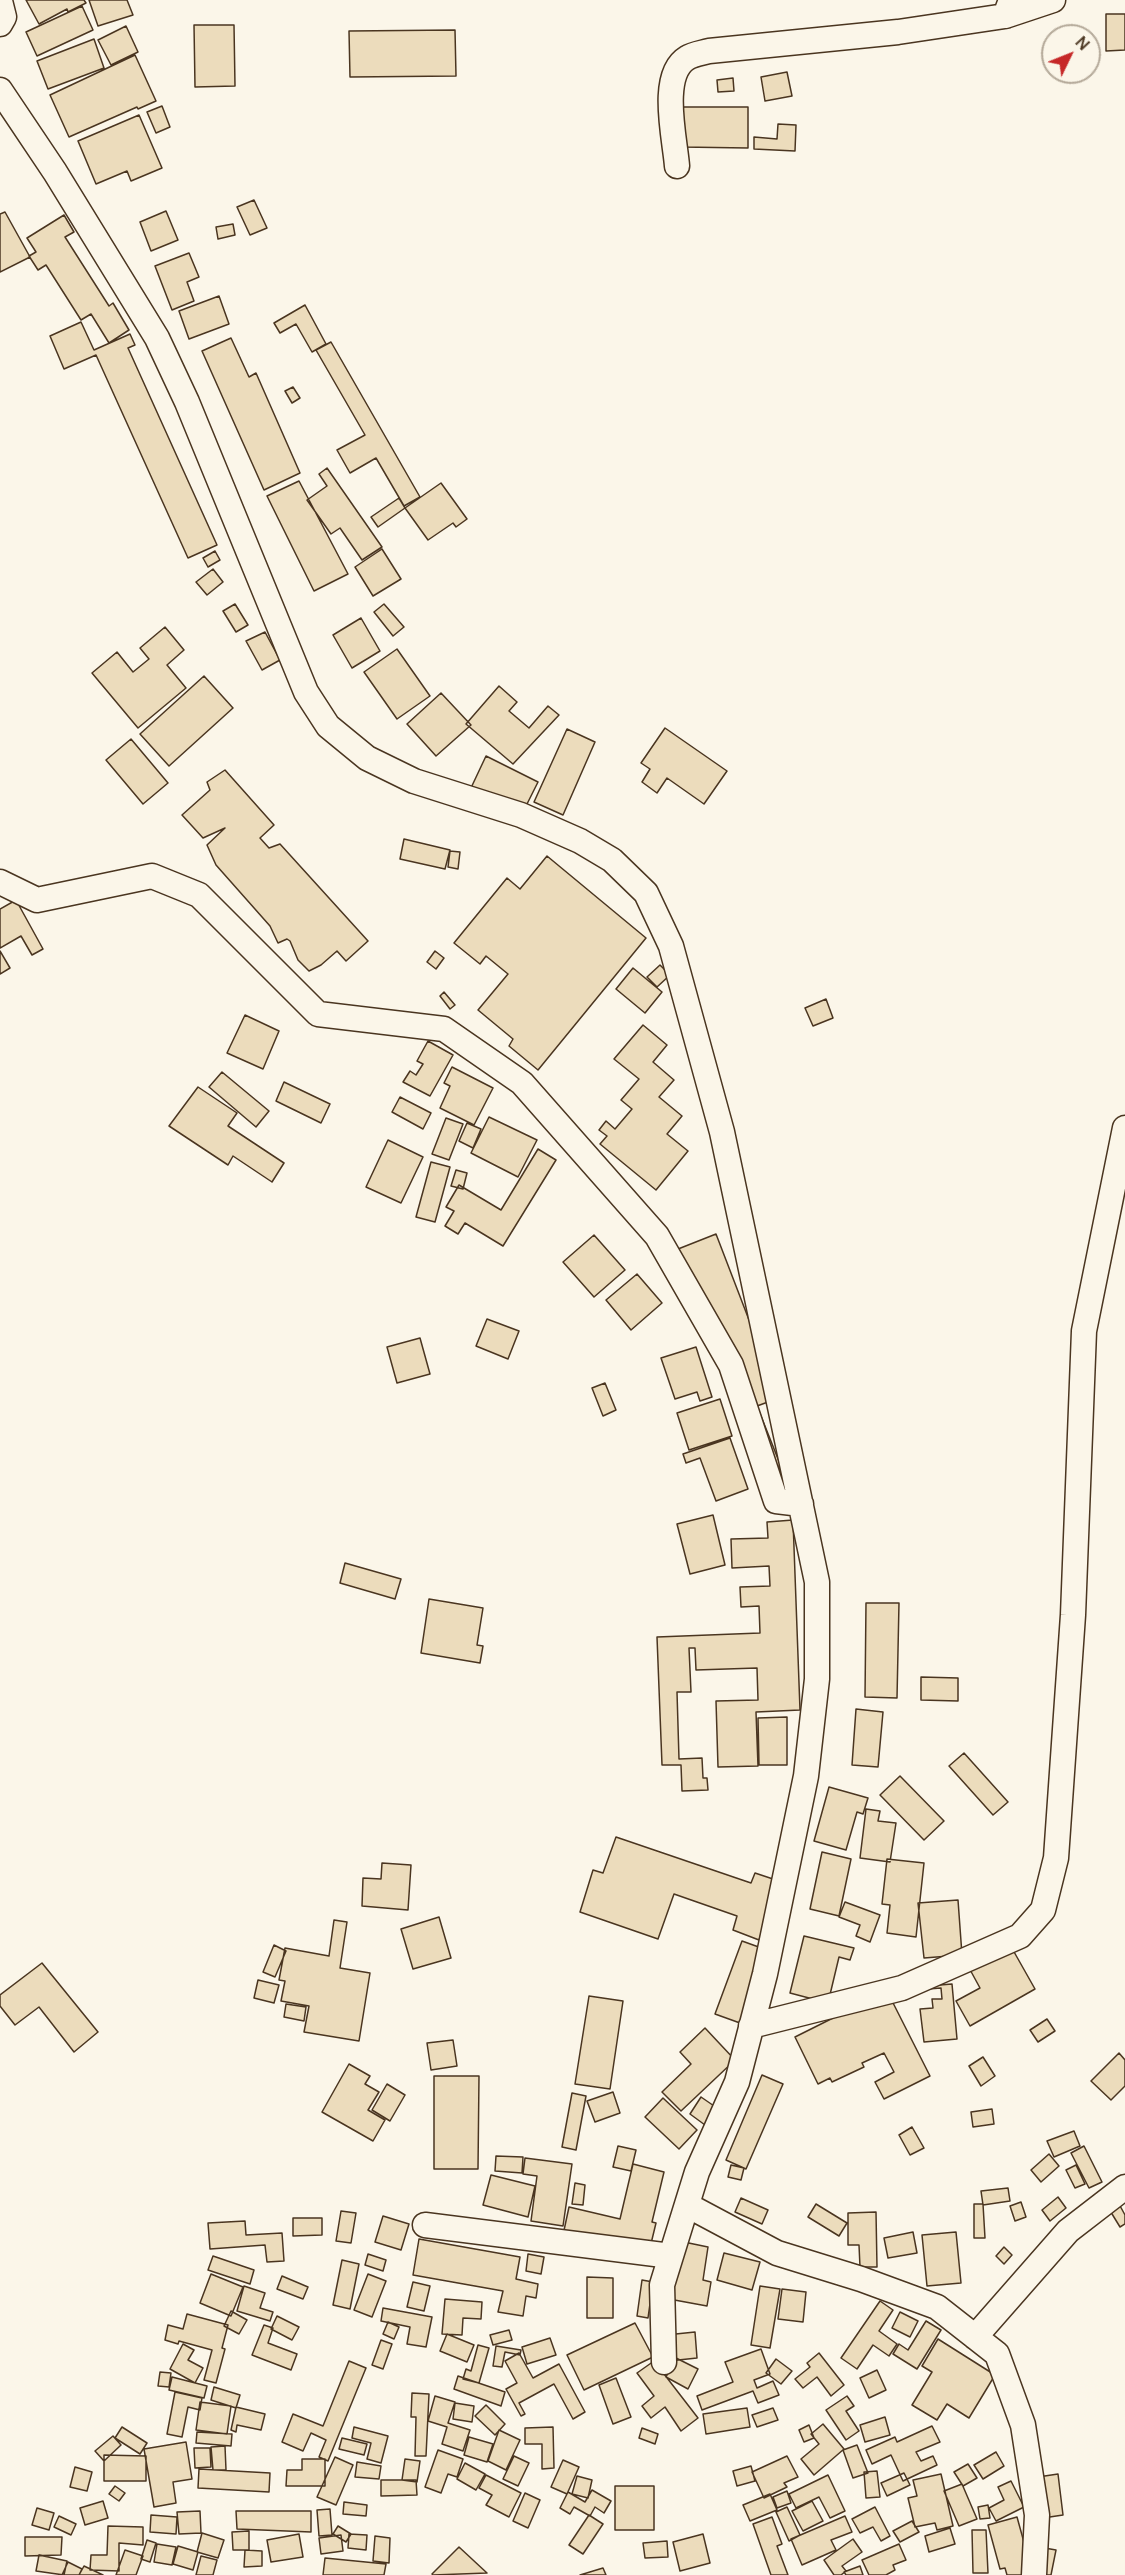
<!DOCTYPE html>
<style>
body{margin:0}
#map{position:relative;width:1125px;height:2575px;overflow:hidden;background:#fbf6e9;font-family:Manrope,sans-serif}
canvas{display:block}
.north{position:absolute;left:1041px;top:24px;width:60px;height:60px;box-sizing:border-box;background:#fbf6e9;border:2px solid #b4a999;border-radius:50%;rotate:47deg;font-size:16px;font-weight:700;line-height:24px;text-align:center;color:#4a3520}
.north::after{content:'';display:block;margin:auto;width:21px;height:27px;background:#c62828;clip-path:polygon(50% 0,100% 100%,50% 72%,0 100%)}
</style>
<div id="map">
<canvas width="1125" height="2575"></canvas>
<div class="north">N</div>
</div>
<script>
const ctx = document.querySelector('canvas').getContext('2d');
ctx.lineJoin = 'round';
function fillPath(path, color) { ctx.fillStyle = color; ctx.fill(path, 'evenodd'); }
function trace(path, color, width, dash) { ctx.strokeStyle = color; ctx.lineWidth = width; ctx.lineCap = dash ? 'butt' : 'round'; ctx.setLineDash(dash || []); ctx.stroke(path); }
const building = new Path2D(`
 M26,0H84L86,3L68,12L67,9L39,24Z
 M89,0H127L133,15L98,26Z
 M82,6L93,30L37,56L26,32Z
 M1106,14H1125V50L1106,51Z
 M194,25H234L235,86L195,87Z
 M126,26L138,52L111,65L98,40Z
 M455,30L456,76L350,77L349,31Z
 M94,39L104,68L48,89L37,61Z
 M135,55L156,101L138,109L137,107L69,137L50,95Z
 M787,72L792,96L765,101L761,77Z
 M733,78L734,91L718,92L717,80Z
 M162,106L170,127L156,133L147,112Z
 M681,107H748V148L681,147Z
 M139,115L162,168L131,181L127,171L96,184L78,141Z
 M778,124L796,125L795,151L754,149V137L777,139Z
 M254,200L267,228L250,235L237,207Z
 M166,211L178,240L151,251L140,222Z
 M5,212L30,257L0,272V214Z
 M64,215L74,232L65,237L109,306L113,303L129,330L109,343L91,314L81,320L46,265L38,270L29,256L36,252L27,238Z
 M233,224L235,235L218,239L216,227Z
 M189,253L199,277L187,282L194,301L172,310L155,266Z
 M219,296L229,324L189,339L179,311Z
 M305,305L326,344L312,352L296,324L280,333L274,323Z
 M81,322L94,350L130,334L135,345L128,348L217,545L188,558L96,355L64,369L50,336Z
 M231,338L249,377L256,373L300,473L264,490L202,351Z
 M331,342L420,497L404,506L376,458L350,473L337,450L365,435L316,350Z
 M293,387L300,398L292,403L285,391Z
 M327,468L382,547L362,560L340,528L331,534L307,500L327,486L319,474Z
 M299,481L348,574L314,591L267,496Z
 M441,483L467,519L456,527L453,523L428,540L405,508Z
 M399,498L405,508L378,527L371,517Z
 M382,549L401,579L373,596L355,567Z
 M215,551L220,560L208,567L203,558Z
 M213,569L223,582L207,595L196,582Z
 M235,604L248,625L236,632L223,611Z
 M384,604L404,627L393,636L374,612Z
 M361,618L380,651L352,668L333,635Z
 M165,627L184,650L167,665L186,688L138,728L92,673L117,652L133,672L149,659L140,648Z
 M265,632L280,660L262,670L246,641Z
 M397,649L430,696L397,719L364,672Z
 M204,676L233,708L169,766L140,734Z
 M499,686L517,702L509,711L529,728L548,706L559,715L513,764L466,724Z
 M441,693L471,725L436,756L407,724Z
 M665,728L727,771L704,804L667,778L657,793L642,782L650,769L641,763Z
 M567,729L595,742L563,815L534,802Z
 M131,739L168,783L143,804L106,760Z
 M486,756L538,782L521,816L470,790Z
 M225,770L274,825L260,838L269,848L280,844L368,941L346,961L337,951L321,965L309,971L298,960L290,941L287,939L278,943L270,926L216,865L207,845L225,828L203,838L182,815L210,790L207,782Z
 M404,839L450,850L445,869L400,859Z
 M450,851L460,852L458,869L448,867Z
 M547,856L646,938L538,1070L509,1046L513,1039L478,1010L508,974L486,956L480,964L454,943L507,878L520,889Z
 M16,900L43,949L32,955L21,936L0,948V909Z
 M0,951L10,968L0,974Z
 M435,951L444,958L436,969L427,962Z
 M660,965L670,975L657,987L647,977Z
 M633,968L662,992L645,1013L616,989Z
 M444,992L455,1005L450,1009L440,996Z
 M826,999L833,1018L813,1026L805,1008Z
 M245,1015L279,1031L263,1069L227,1053Z
 M643,1025L667,1045L653,1062L674,1080L659,1097L682,1116L667,1134L688,1151L656,1190L600,1144L607,1136L599,1130L606,1121L615,1129L632,1109L621,1100L639,1079L614,1059Z
 M428,1041L453,1055L430,1096L403,1082L410,1071L416,1075L423,1064L417,1061Z
 M452,1067L493,1088L474,1125L440,1108L450,1086L444,1083Z
 M222,1072L269,1111L256,1127L209,1087Z
 M284,1082L330,1104L321,1123L276,1101Z
 M198,1087L237,1113L228,1126L284,1163L272,1182L233,1156L228,1165L169,1126Z
 M400,1097L431,1113L423,1129L392,1112Z
 M489,1117L537,1140L518,1177L471,1153Z
 M446,1118L463,1124L449,1160L432,1154Z
 M467,1123L481,1129L473,1148L459,1141Z
 M388,1140L423,1157L401,1203L366,1187Z
 M538,1149L556,1160L503,1246L465,1223L458,1234L445,1226L454,1211L446,1207L459,1185L501,1210Z
 M431,1162L450,1167L435,1222L416,1217Z
 M456,1170L467,1173L463,1189L451,1186Z
 M716,1234L779,1398L757,1406L784,1474L765,1481L673,1251Z
 M594,1235L625,1270L594,1297L563,1262Z
 M637,1274L662,1303L631,1330L606,1300Z
 M487,1319L519,1331L508,1359L476,1346Z
 M420,1338L430,1374L397,1383L387,1347Z
 M696,1347L712,1397L700,1401L697,1392L675,1399L661,1358Z
 M605,1383L616,1410L603,1416L592,1388Z
 M720,1399L732,1436L689,1450L677,1413Z
 M730,1438L748,1489L716,1501L700,1458L686,1463L683,1454Z
 M713,1515L725,1565L690,1574L677,1524Z
 M793,1520L800,1710L756,1712L758,1766L718,1767L716,1701L758,1700L757,1668L696,1670L695,1648H689L691,1692H677L679,1759L702,1758L703,1778H707L708,1790L682,1791L681,1765H662L657,1637L760,1633L759,1606L741,1607L740,1587L770,1586L769,1566L732,1568L731,1539L768,1538L767,1522Z
 M345,1563L401,1579L395,1599L340,1583Z
 M429,1599L483,1608L477,1645L483,1646L480,1663L421,1653Z
 M866,1603H899L897,1698L865,1697Z
 M921,1677L958,1678V1701L921,1700Z
 M856,1709L883,1712L878,1767L852,1765Z
 M787,1717V1765H759L758,1718Z
 M964,1753L1008,1802L993,1815L949,1766Z
 M900,1776L944,1821L924,1840L880,1795Z
 M829,1787L868,1798L863,1814L857,1812L846,1850L814,1841Z
 M866,1809L880,1811L878,1821L896,1823L890,1862L860,1858Z
 M616,1837L751,1883L755,1873L779,1881L759,1940L733,1930L737,1916L674,1894L658,1939L580,1912L593,1870L603,1873Z
 M822,1852L851,1859L839,1916L810,1909Z
 M887,1859L924,1863L916,1937L887,1933L890,1905L882,1904Z
 M382,1863L411,1865L408,1910L362,1906L363,1878L381,1879Z
 M958,1900L962,1955L924,1958L918,1903Z
 M845,1902L880,1915L870,1942L856,1936L860,1925L839,1917Z
 M439,1917L451,1958L413,1969L401,1929Z
 M334,1920L347,1922L340,1968L370,1973L359,2041L304,2032L309,2006L281,2001L285,1981L279,1980L285,1948L329,1956Z
 M804,1936L854,1948L850,1960L839,1957L828,2003L790,1993Z
 M742,1941L767,1950L740,2023L715,2014Z
 M1009,1943L1035,1989L970,2026L956,2001L980,1988L968,1966Z
 M274,1945L286,1951L275,1977L263,1972Z
 M42,1963L98,2032L74,2052L39,2007L15,2025L0,2006V1995Z
 M258,1980L279,1985L274,2003L254,1998Z
 M952,1984L957,2039L924,2042L920,2009L933,2008L932,1999H942L941,1988L928,1989V1986Z
 M887,1991L930,2076L884,2099L875,2082L894,2072L884,2053L862,2063L864,2067L832,2082L830,2078L818,2084L795,2037Z
 M589,1996L623,2001L610,2089L575,2084Z
 M286,2004L306,2007L304,2021L284,2017Z
 M1047,2019L1055,2031L1038,2042L1030,2030Z
 M705,2028L735,2060L681,2111L662,2092L691,2064L680,2052Z
 M453,2040L457,2066L431,2070L427,2043Z
 M1119,2053L1125,2060V2086L1111,2100L1091,2081Z
 M983,2057L995,2076L981,2086L969,2066Z
 M349,2064L370,2076L365,2084L379,2092L368,2110L385,2120L373,2141L322,2112Z
 M762,2075L783,2084L746,2169L726,2160Z
 M434,2076H479L478,2169H434Z
 M387,2084L405,2095L390,2121L372,2110Z
 M613,2092L620,2113L595,2122L587,2101Z
 M572,2093L586,2096L576,2150L562,2147Z
 M701,2097L717,2108L705,2125L690,2114Z
 M663,2098L697,2130L679,2149L645,2117Z
 M992,2109L994,2124L973,2127L971,2112Z
 M912,2127L924,2148L910,2155L899,2135Z
 M1074,2131L1080,2146L1054,2157L1047,2141Z
 M618,2146L636,2150L631,2171L613,2167Z
 M1084,2146L1102,2182L1089,2188L1071,2153Z
 M1049,2154L1059,2166L1041,2182L1031,2170Z
 M496,2156L523,2157L522,2173L495,2171Z
 M525,2158L572,2164L563,2226L531,2221L537,2176L523,2174Z
 M633,2164L664,2172L652,2222L656,2223L648,2256L563,2235L569,2207L620,2219Z
 M731,2165L744,2168L741,2180L728,2177Z
 M1076,2165L1085,2184L1075,2188L1066,2170Z
 M491,2175L535,2186L528,2217L483,2205Z
 M575,2183L585,2185L583,2205L572,2204Z
 M1008,2188L1010,2201L983,2205L981,2191Z
 M1058,2197L1066,2208L1050,2221L1042,2210Z
 M741,2198L768,2210L762,2224L735,2212Z
 M1021,2202L1026,2217L1015,2221L1010,2206Z
 M816,2204L847,2223L839,2236L808,2217Z
 M974,2204H983L985,2238H974Z
 M1119,2204L1125,2215V2224L1120,2227L1109,2209Z
 M341,2211L356,2213L351,2243L336,2241Z
 M876,2212L877,2267H860L859,2245H848V2213Z
 M383,2216L409,2224L401,2250L375,2242Z
 M293,2218H322V2235L293,2236Z
 M245,2221L246,2235L282,2233L284,2261L267,2262L265,2245L210,2249L208,2223Z
 M913,2232L917,2253L888,2258L884,2238Z
 M956,2232L961,2283L927,2286L922,2235Z
 M419,2239L520,2257L516,2279L538,2284L536,2298L526,2296L523,2316L498,2312L503,2291L413,2275Z
 M679,2241L708,2247L703,2280L711,2282L707,2306L669,2299Z
 M1004,2247L1012,2255L1004,2264L996,2256Z
 M724,2253L760,2262L752,2290L717,2280Z
 M368,2254L386,2260L383,2271L365,2265Z
 M528,2254L544,2257L541,2274L526,2271Z
 M213,2256L254,2270L250,2284L208,2270Z
 M342,2260L359,2264L350,2309L333,2305Z
 M211,2274L243,2287L231,2316L200,2303Z
 M368,2274L386,2281L372,2317L354,2310Z
 M282,2276L308,2287L303,2299L277,2289Z
 M587,2277L613,2278V2318H587Z
 M642,2280L653,2282L648,2318L637,2316Z
 M413,2282L430,2286L424,2311L407,2307Z
 M244,2286L265,2293L260,2308L273,2312L270,2321L237,2311Z
 M760,2286L780,2289L770,2348L751,2345Z
 M782,2289L806,2292L803,2322L778,2319Z
 M445,2299L482,2302L481,2319L463,2318L462,2335L442,2334Z
 M880,2301L893,2310L879,2331L897,2344L889,2356L873,2345L857,2369L841,2358Z
 M383,2308L432,2317L426,2347L407,2344L410,2327L381,2321Z
 M231,2311L247,2320L239,2334L224,2326Z
 M900,2312L918,2321L910,2337L892,2328Z
 M187,2314L228,2325L222,2348L225,2349L216,2383L204,2380L212,2350L179,2341L178,2344L165,2340L168,2325L183,2329Z
 M277,2316L299,2327L292,2340L271,2329Z
 M926,2321L941,2330L917,2369L893,2354L899,2344L908,2350Z
 M388,2322L399,2327L394,2339L383,2334Z
 M635,2323L653,2357L584,2390L567,2355Z
 M264,2325L273,2328L268,2343L297,2354L291,2370L252,2355Z
 M509,2330L512,2340L493,2345L490,2335Z
 M695,2332L697,2358L669,2361L666,2335Z
 M447,2334L474,2345L467,2362L440,2351Z
 M550,2338L556,2355L527,2364L522,2347Z
 M938,2339L995,2375L969,2418L947,2404L937,2420L912,2405L932,2372L922,2366Z
 M381,2340L392,2344L383,2369L372,2365Z
 M183,2344L194,2350L188,2360L203,2368L195,2383L170,2369Z
 M478,2345L489,2348L479,2383L463,2379L466,2369L471,2371Z
 M496,2346L521,2350L520,2355L505,2352L502,2367L493,2366Z
 M761,2349L770,2374L754,2380L757,2388L773,2381L779,2395L758,2403L753,2391L702,2410L697,2396L733,2382L725,2362Z
 M519,2353L533,2378L559,2364L585,2412L573,2419L554,2384L519,2403L525,2414L521,2416L506,2389L517,2383L505,2361Z
 M819,2353L844,2385L831,2396L817,2377L803,2388L795,2379L810,2367L807,2363Z
 M676,2358L698,2369L688,2389L666,2377Z
 M776,2359L792,2371L781,2384L766,2373Z
 M349,2361L366,2368L328,2461L319,2457L326,2440L311,2433L303,2451L282,2442L293,2414L323,2426Z
 M654,2361L698,2418L681,2431L665,2407L651,2418L642,2406L654,2396L637,2373Z
 M877,2370L886,2390L869,2398L860,2378Z
 M160,2372L171,2373L169,2387L158,2386Z
 M458,2376L505,2392L501,2406L454,2389Z
 M172,2377L207,2386L204,2398L169,2390Z
 M616,2378L631,2417L613,2424L599,2385Z
 M214,2387L240,2395L236,2408L211,2400Z
 M175,2392L202,2398L200,2410L188,2407L182,2437L167,2434Z
 M412,2393L429,2394L426,2456H415L416,2417H411Z
 M435,2396L455,2402L448,2423L470,2430L463,2451L442,2444L447,2427L428,2421Z
 M847,2396L854,2406L846,2411L859,2431L846,2440L826,2410Z
 M200,2402L231,2406L227,2434L196,2430Z
 M455,2403L474,2406L472,2422L453,2419Z
 M486,2405L505,2424L495,2435L475,2416Z
 M236,2407L265,2414L261,2430L237,2425L236,2432L231,2430Z
 M747,2408L750,2427L706,2434L703,2414Z
 M773,2408L778,2420L757,2427L752,2415Z
 M885,2417L890,2435L865,2442L860,2425Z
 M823,2424L844,2449L814,2475L801,2459L819,2444L811,2434Z
 M809,2425L814,2438L804,2442L799,2430Z
 M932,2426L940,2442L916,2452L921,2461L933,2456L937,2465L903,2481L891,2455L872,2464L866,2450L895,2437L897,2442Z
 M122,2427L147,2443L140,2454L115,2438Z
 M354,2427L388,2436L381,2463L367,2459L371,2443L352,2438Z
 M553,2427L554,2468L542,2469V2444H525V2428Z
 M642,2428L658,2434L655,2444L639,2438Z
 M499,2430L520,2440L506,2470L488,2461Z
 M197,2432L232,2434L231,2446L196,2443Z
 M113,2436L121,2445L104,2461L95,2451Z
 M469,2437L493,2444L487,2462L464,2455Z
 M342,2438L367,2444L364,2455L339,2449Z
 M186,2442L192,2479L173,2482L176,2503L154,2507L144,2449Z
 M857,2445L868,2473L853,2478L843,2450Z
 M225,2446L226,2470H213L211,2447Z
 M194,2448H210L211,2467L195,2468Z
 M438,2450L463,2459L457,2477L448,2474L441,2493L425,2487Z
 M996,2452L1004,2466L983,2479L974,2465Z
 M104,2455L146,2456V2481H104Z
 M514,2456L529,2463L518,2486L503,2479Z
 M787,2456L798,2477L784,2483L787,2487L764,2498L752,2472Z
 M335,2457L353,2465L336,2505L317,2497Z
 M302,2459H325V2486H286L287,2470H302Z
 M405,2459L420,2461L417,2482L402,2480Z
 M563,2460L579,2467L567,2494L551,2487Z
 M357,2462L381,2466L379,2479L355,2477Z
 M465,2463L485,2474L476,2490L457,2479Z
 M968,2464L977,2478L963,2486L954,2472Z
 M751,2466L755,2481L737,2486L733,2471Z
 M75,2467L92,2472L87,2491L70,2487Z
 M199,2469L270,2473L269,2492L198,2488Z
 M877,2471L880,2497L866,2498L864,2472Z
 M904,2473L910,2485L887,2496L881,2483Z
 M941,2474L953,2526L937,2530L935,2523L915,2527L908,2498L917,2496L913,2480Z
 M1058,2474L1063,2515L1043,2518L1038,2477Z
 M486,2475L521,2493L509,2517L486,2505L492,2495L479,2488Z
 M828,2475L845,2511L830,2518L819,2497L796,2508L789,2494Z
 M577,2476L592,2480L588,2498L572,2494Z
 M381,2480H416L417,2495L381,2496Z
 M1011,2481L1024,2507L996,2521L989,2508L1004,2500L998,2487Z
 M962,2484L977,2519L959,2526L944,2491Z
 M115,2486L125,2493L119,2501L109,2494Z
 M615,2486H654V2530H615Z
 M592,2490L611,2501L604,2513L595,2507L590,2516L574,2507L570,2514L560,2508L568,2492L585,2502Z
 M787,2491L791,2503L777,2508L773,2497Z
 M525,2493L540,2500L528,2528L513,2521Z
 M770,2494L777,2510L750,2521L743,2505Z
 M103,2501L108,2518L85,2525L80,2508Z
 M812,2501L823,2521L803,2531L792,2511Z
 M344,2502L367,2505L366,2516L343,2514Z
 M988,2505L990,2518L980,2519L978,2507Z
 M787,2507L800,2535L789,2541L776,2512Z
 M875,2507L890,2536L881,2541L873,2527L860,2533L852,2519Z
 M37,2508L54,2513L49,2530L32,2525Z
 M330,2509L332,2535L319,2536L317,2510Z
 M200,2511L201,2533L179,2534L177,2512Z
 M236,2511H311V2532L237,2529Z
 M151,2515L177,2517L176,2534L150,2532Z
 M589,2515L603,2524L583,2554L569,2545Z
 M59,2516L76,2524L71,2535L54,2527Z
 M845,2516L852,2532L831,2540L836,2550L802,2565L791,2539Z
 M772,2517L782,2544L777,2546L788,2575H771L753,2524Z
 M1017,2517L1033,2575H1007L1005,2568L1000,2569L988,2525Z
 M912,2521L919,2532L900,2542L893,2531Z
 M108,2526L143,2527V2545L119,2543V2571L90,2570L91,2555H107Z
 M338,2526L351,2534L346,2542L333,2534Z
 M950,2528L955,2544L929,2552L925,2536Z
 M972,2530H986L988,2573H973Z
 M249,2531V2550H233L232,2532Z
 M202,2533L224,2540L218,2558L197,2552Z
 M299,2534L303,2557L271,2562L267,2540Z
 M349,2534L367,2535L366,2550L348,2548Z
 M703,2534L710,2563L680,2571L673,2542Z
 M341,2535L343,2551L321,2554L319,2538Z
 M375,2536L390,2538L389,2563L373,2561Z
 M25,2537H62L61,2555L25,2556Z
 M853,2539L862,2552L842,2566L846,2571L841,2575H834L824,2560Z
 M147,2540L156,2543L150,2562L141,2559Z
 M667,2541L668,2557L645,2558L643,2543Z
 M157,2544L176,2547L172,2565L154,2562Z
 M899,2544L906,2560L893,2565L895,2570L886,2575H869L862,2560Z
 M178,2546L198,2552L193,2570L173,2564Z
 M459,2547L487,2573L433,2575L432,2574Z
 M1039,2547L1056,2550L1051,2575H1033Z
 M125,2550L143,2556L136,2575H116Z
 M245,2550L262,2551V2566L244,2567Z
 M39,2555L67,2561L64,2575L36,2571Z
 M201,2556L217,2560L213,2575H196Z
 M325,2558L386,2564L384,2575H323Z
 M68,2562L82,2569L79,2575H62Z
 M84,2566L103,2575H79Z
 M860,2566L863,2575H846L844,2572Z
 M603,2568L606,2575H580Z`);
fillPath(building, '#ecdcbc');
trace(building, '#4a3520', 1.5);
const minor = new Path2D(`
 M0,1L4,17L0,24
 M1005,16L1053,0
 M0,90L55,172L157,338L187,402L306,692L328,726L367,758L414,781L521,815L580,841L612,860L646,893L671,946L722,1132L817,1582V1679L806,1776L765,1974L737,2082L697,2172L662,2285L664,2362
 M677,166C675,139 659,75 687,58C693,54 702,53 709,51L898,32L1005,16L1011,0
 M0,882L37,900L152,876L199,895L318,1014L444,1029L522,1083L657,1236L731,1365L776,1501L801,1504
 M751,2026L902,1988L1020,1936L1043,1910L1056,1858L1073,1615L1084,1331L1125,1128
 M687,2205L777,2253L861,2279L937,2307L997,2354L1023,2425L1037,2515L1034,2575
 M425,2225L671,2256
 M975,2337L1068,2231L1125,2187`);
trace(minor, '#4a3520', 27);
trace(minor, '#fbf6e9', 24);
</script>
